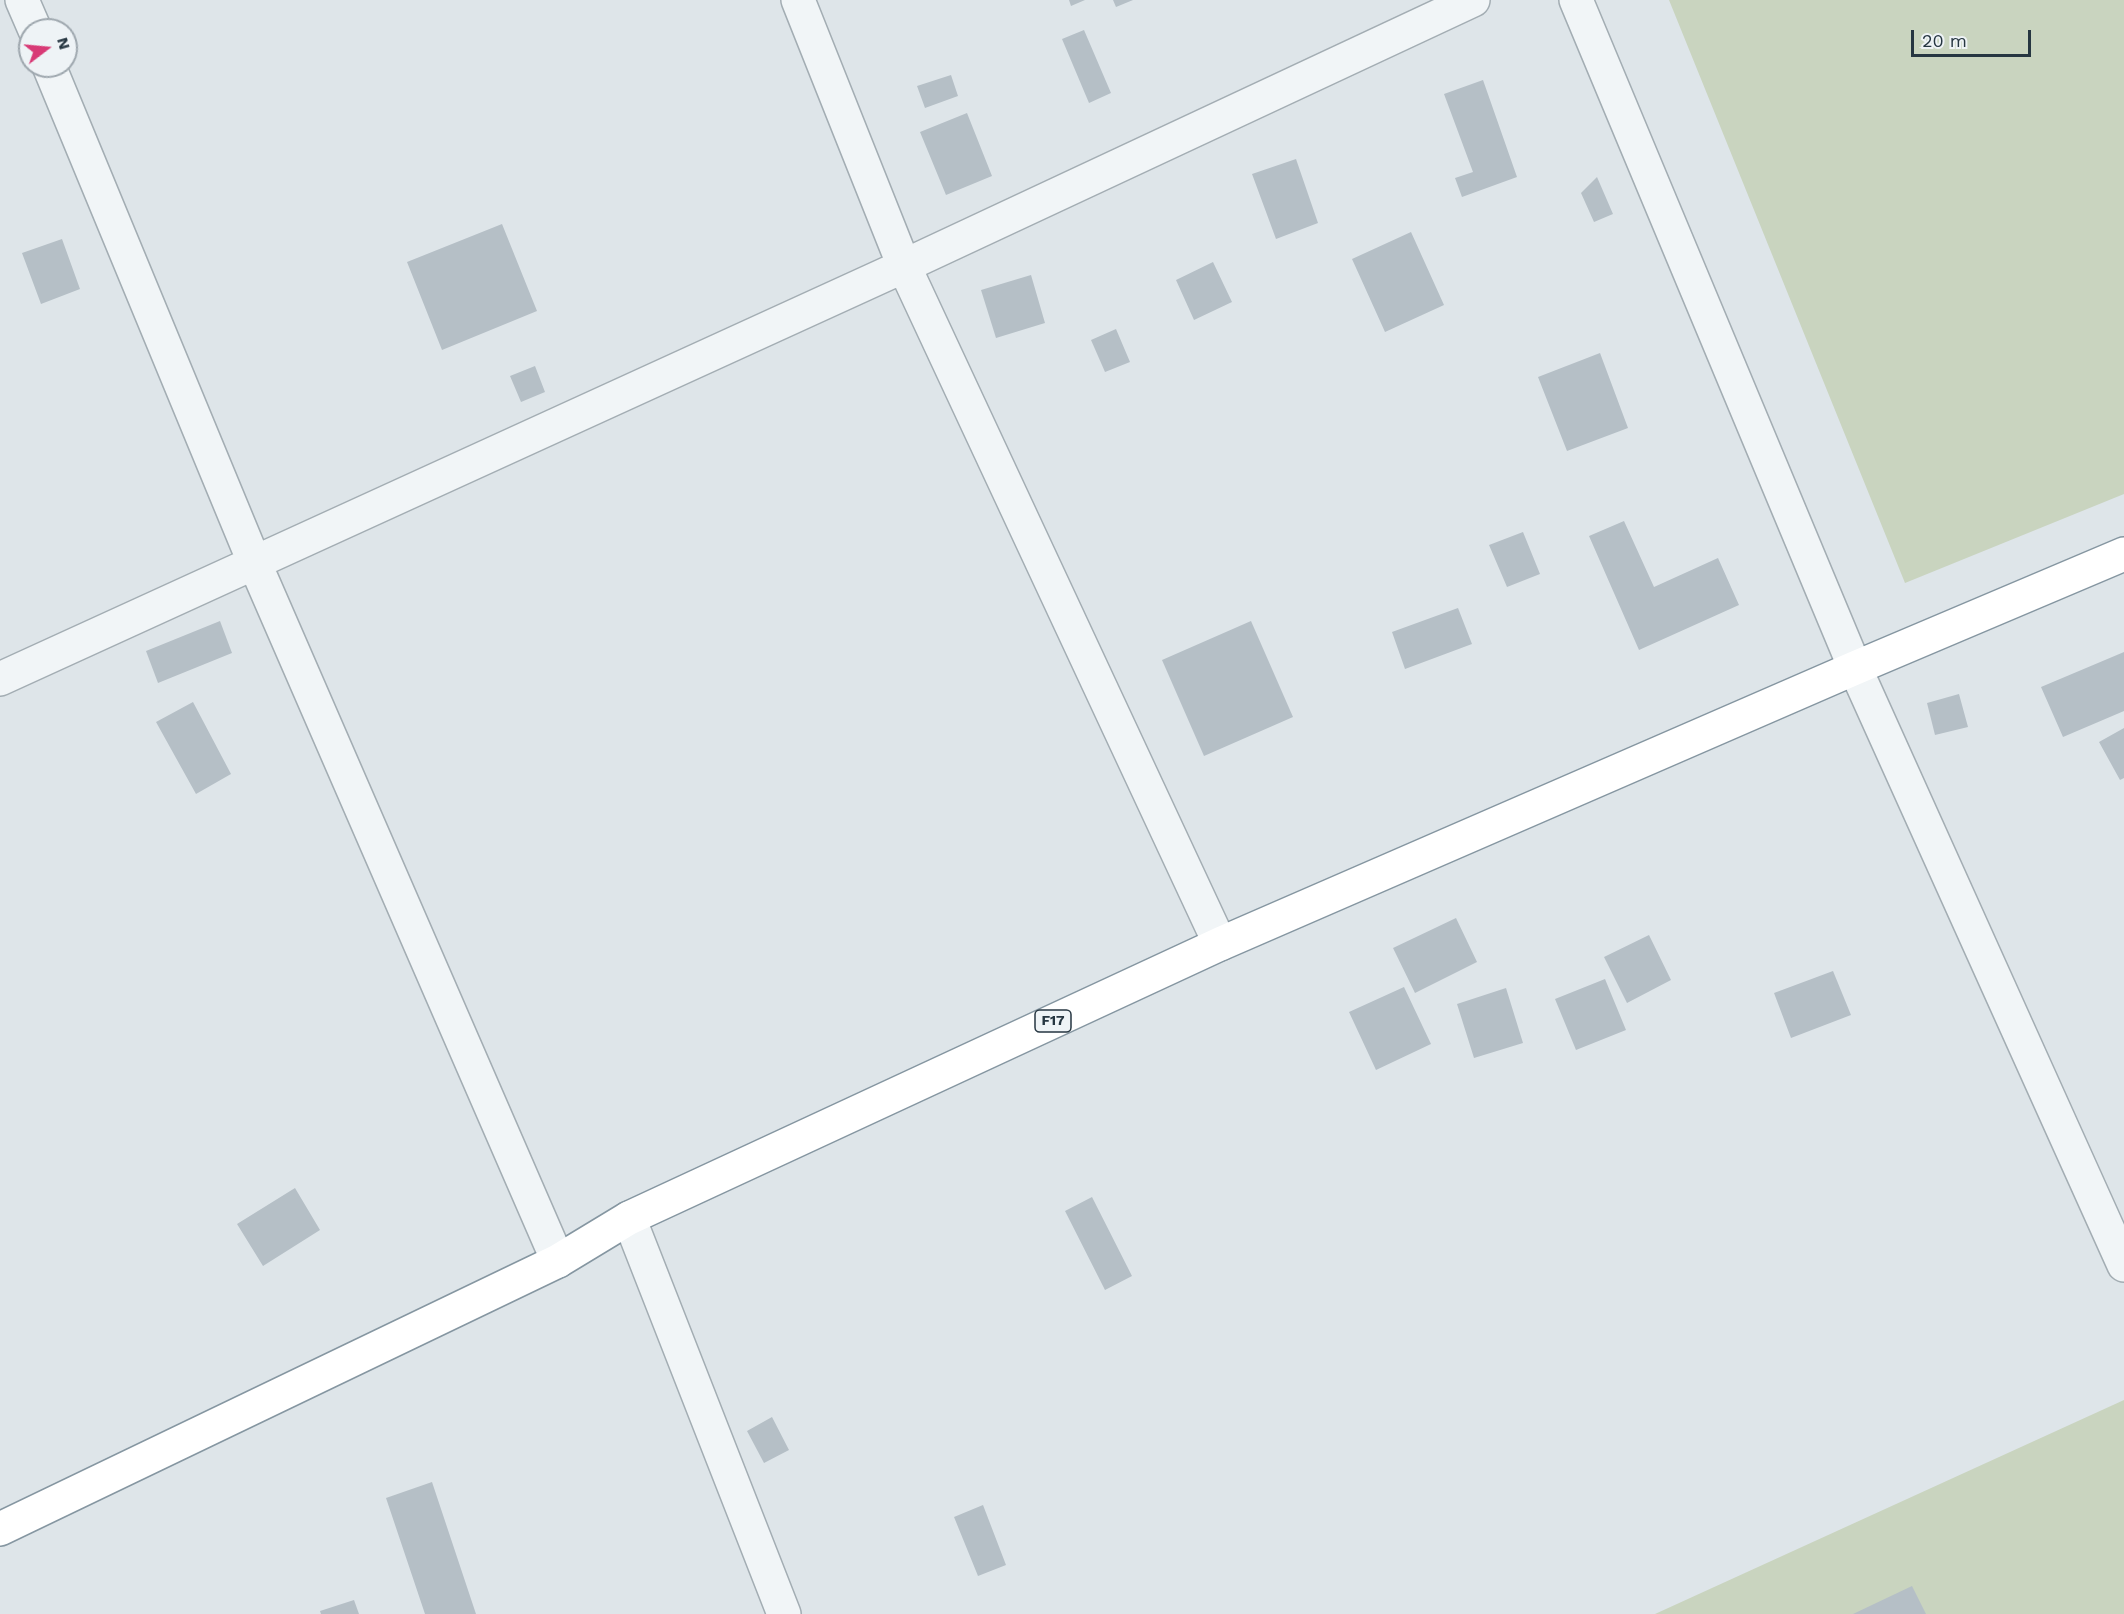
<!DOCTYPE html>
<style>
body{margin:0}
#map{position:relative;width:2124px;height:1614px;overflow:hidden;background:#dee5e9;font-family:"Work Sans",sans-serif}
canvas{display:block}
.north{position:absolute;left:18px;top:18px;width:60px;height:60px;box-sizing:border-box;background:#eef3f6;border:2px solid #9ea7ae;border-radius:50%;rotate:74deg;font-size:16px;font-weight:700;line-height:24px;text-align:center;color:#263641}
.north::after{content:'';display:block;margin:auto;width:21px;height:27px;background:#d83a76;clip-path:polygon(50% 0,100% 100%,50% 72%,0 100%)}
.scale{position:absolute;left:1911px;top:30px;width:120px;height:27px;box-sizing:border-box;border:3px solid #263641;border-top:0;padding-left:8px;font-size:18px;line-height:21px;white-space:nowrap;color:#263641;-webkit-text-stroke:4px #eef3f6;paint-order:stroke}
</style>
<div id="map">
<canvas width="2124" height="1614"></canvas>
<div class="north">N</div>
<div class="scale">20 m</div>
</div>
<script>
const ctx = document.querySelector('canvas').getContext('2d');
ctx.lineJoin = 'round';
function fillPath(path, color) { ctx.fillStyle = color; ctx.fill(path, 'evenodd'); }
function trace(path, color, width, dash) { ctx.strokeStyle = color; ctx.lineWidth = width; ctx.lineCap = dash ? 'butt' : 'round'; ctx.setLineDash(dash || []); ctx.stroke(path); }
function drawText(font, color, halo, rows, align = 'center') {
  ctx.font = font + ' "Work Sans",sans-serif'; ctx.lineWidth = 6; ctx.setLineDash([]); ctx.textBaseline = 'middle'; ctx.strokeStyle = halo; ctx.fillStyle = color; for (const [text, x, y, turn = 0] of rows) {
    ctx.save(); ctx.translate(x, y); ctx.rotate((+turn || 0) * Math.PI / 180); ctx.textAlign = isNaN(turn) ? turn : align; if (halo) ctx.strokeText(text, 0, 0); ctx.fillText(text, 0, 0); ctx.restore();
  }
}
fillPath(new Path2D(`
 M1669,0H2124V494L1905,583Z
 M2124,1400V1614H1655Z`), '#c9d4bf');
fillPath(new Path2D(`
 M1069,0H1085L1071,6Z
 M1113,0H1133L1116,7Z
 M1084,30L1111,93L1089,103L1062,39Z
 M951,75L958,96L925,108L917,86Z
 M1483,80L1517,177L1462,197L1455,178L1473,172L1444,94Z
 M967,113L992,176L946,195L920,132Z
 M1296,159L1318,223L1276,239L1252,174Z
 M1597,177L1613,214L1594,222L1581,193Z
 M502,224L537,311L442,350L407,262Z
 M1411,232L1444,305L1385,332L1352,259Z
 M62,239L80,289L41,304L22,253Z
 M1213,262L1232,302L1194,320L1176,280Z
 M1031,275L1045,323L996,338L981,290Z
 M1116,329L1130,362L1105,372L1091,340Z
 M1600,353L1628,428L1567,451L1538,377Z
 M535,366L545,392L521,402L510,376Z
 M1624,521L1654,587L1718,558L1739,605L1639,650L1589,536Z
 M1523,532L1540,574L1507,587L1489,545Z
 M1458,608L1472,644L1405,669L1392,632Z
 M220,621L232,653L158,683L146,651Z
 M1251,621L1293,717L1204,756L1162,660Z
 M2124,652V711L2063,737L2041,687Z
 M1959,694L1968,727L1935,735L1927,703Z
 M193,702L231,774L196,794L156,722Z
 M2124,728V778L2120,780L2099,742Z
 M1456,918L1477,962L1415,993L1393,948Z
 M1649,935L1671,980L1627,1003L1604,957Z
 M1833,971L1851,1015L1791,1038L1774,993Z
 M1605,979L1626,1030L1576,1050L1555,999Z
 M1404,987L1431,1044L1376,1070L1349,1012Z
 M1506,988L1523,1043L1474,1058L1457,1004Z
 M295,1188L320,1230L263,1266L237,1224Z
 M1092,1197L1132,1276L1105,1290L1065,1211Z
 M772,1417L789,1450L764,1463L747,1431Z
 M432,1482L476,1614H425L386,1498Z
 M983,1505L1006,1565L978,1576L954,1517Z
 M1912,1586L1926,1614H1853Z
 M354,1600L359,1614H321L320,1611Z`), '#b5bfc6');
const minor = new Path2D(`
 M22,0L35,30
 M798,0L904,266L1220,944
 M1576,0L1855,668L2124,1265
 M49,66L255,564L558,1261
 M0,679L904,266L1473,0
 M629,1218L784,1614`);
const highway = new Path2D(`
 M0,1529L558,1261L629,1218L1220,944L1855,668L2124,554`);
trace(minor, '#a3adb3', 36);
trace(highway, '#8596a1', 36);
trace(minor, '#f1f5f7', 33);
trace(highway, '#fff', 33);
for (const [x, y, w] of [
 [1053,1021,36]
]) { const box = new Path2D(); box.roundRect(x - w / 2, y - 11, w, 22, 4.5); ctx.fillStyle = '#eef3f6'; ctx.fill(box); trace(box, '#263641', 1.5); }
drawText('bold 14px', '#263641', null, [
 ["F17",1053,1021]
]);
</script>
